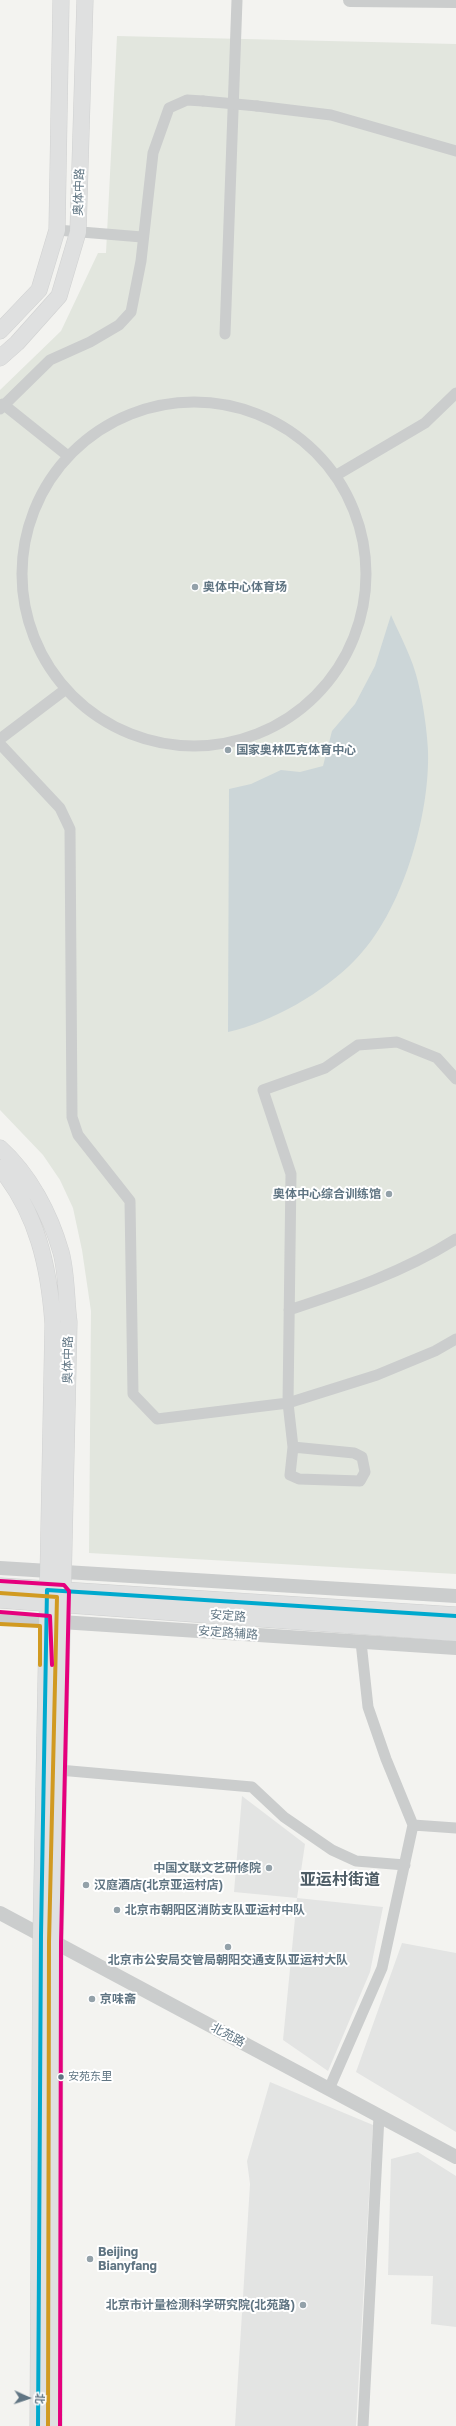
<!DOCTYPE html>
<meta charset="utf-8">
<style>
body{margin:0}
#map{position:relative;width:456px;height:2426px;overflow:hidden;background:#f3f3f0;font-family:"Golos Text","Noto Sans SC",sans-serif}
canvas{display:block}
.north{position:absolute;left:8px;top:2378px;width:40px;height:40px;-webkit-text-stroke:3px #fff;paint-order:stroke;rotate:93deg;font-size:11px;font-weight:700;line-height:16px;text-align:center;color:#607583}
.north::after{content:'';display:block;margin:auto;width:14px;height:18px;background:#607583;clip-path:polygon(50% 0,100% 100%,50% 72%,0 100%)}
</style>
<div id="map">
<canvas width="456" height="2426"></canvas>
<div class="north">北</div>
</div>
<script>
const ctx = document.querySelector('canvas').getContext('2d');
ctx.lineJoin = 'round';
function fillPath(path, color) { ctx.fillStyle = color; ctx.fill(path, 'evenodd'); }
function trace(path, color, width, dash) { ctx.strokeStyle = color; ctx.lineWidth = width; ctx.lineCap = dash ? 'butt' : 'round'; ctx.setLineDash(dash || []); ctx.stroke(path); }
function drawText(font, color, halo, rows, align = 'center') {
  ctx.font = font + ' "Golos Text","Noto Sans SC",sans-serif'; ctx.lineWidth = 4; ctx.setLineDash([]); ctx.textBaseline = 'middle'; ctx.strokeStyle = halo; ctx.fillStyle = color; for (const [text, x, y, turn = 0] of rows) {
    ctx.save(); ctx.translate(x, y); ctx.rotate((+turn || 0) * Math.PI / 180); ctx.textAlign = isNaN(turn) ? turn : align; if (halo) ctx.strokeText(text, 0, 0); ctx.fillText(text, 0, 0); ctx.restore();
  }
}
fillPath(new Path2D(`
 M242,1796L305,1844L297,1898L383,1907L370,1972L328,2071L283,2040L297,1898L234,1892Z
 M402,1943L456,1953V2132L356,2072Z
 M270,2082L373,2125L356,2426H235L250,2184L247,2161Z
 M418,2152L456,2176V2327L431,2324L433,2276L388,2275L391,2159Z`), '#e3e4e3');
fillPath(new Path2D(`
 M117,36L456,44V1574L89,1553L91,1311L82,1250L73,1208L60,1180L43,1155L0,1110V390L61,331L98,253H106Z`), '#e2e6de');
fillPath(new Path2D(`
 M391,615C400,636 413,659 418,682C423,703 427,729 428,751C430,816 402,913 355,960C323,993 272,1022 228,1032L229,789L251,784L281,770L300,772L323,766L332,731L355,704L375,666Z`), '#ccd6d8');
const secondary = new Path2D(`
 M0,331L39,290L57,230L61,0
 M0,358L17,343L59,296L78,232L85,0
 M0,1148C30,1175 50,1214 61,1252C67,1274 66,1300 69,1322L55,1942L54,2426
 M0,1168C37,1213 49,1266 53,1324L41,1935L38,2426`);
const primary = new Path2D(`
 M0,1587L456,1616
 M0,1599L456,1632`);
trace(secondary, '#d0d1d1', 17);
trace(primary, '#cecfcf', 19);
trace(new Path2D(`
 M257,106L331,115L456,151
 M57,230L142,237
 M225,334L237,0
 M22 574a172 172 0 1 1 344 0a172 172 0 1 1-344 0Z
 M3,404L68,456
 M0,409L50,360L90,342L119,325L131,312L141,261L153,153L169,108L187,100L203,101
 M335,476L425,423L456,393
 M0,739L66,689
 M0,744L60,808L70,829L72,1117L78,1135L130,1201L133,1394L157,1419L288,1403L377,1375L435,1351L456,1339
 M289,1310C347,1291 404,1272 456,1239
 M293,1447L354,1453L362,1457L365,1472L360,1481L299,1479L290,1475L293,1447L288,1403L291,1174L263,1090L325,1068L358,1045L397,1042L437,1058L456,1079
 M59,1770L252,1787L284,1817L332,1850L356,1861L405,1865
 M413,1825L456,1828
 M329,2089L382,1968L413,1825L386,1759L368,1707L361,1642
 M363,2426L379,2116`), '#cbcdcd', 11);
trace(new Path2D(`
 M350,0L456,1
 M0,1568L456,1596
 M0,1618L456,1648
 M0,1913L456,2157`), '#cbcdcd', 14);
trace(secondary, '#dfe0e0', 16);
trace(primary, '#dfe0e0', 18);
trace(new Path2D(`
 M203,101L257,106`), '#cbcdcd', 11);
trace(new Path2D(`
 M38,2426L41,1935L47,1590L456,1616`), '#00a9ce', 4);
trace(new Path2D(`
 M0,1593L57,1597L49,1942L48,2426
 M0,1624L40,1626V1665`), '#d19a21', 4);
trace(new Path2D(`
 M0,1581L64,1585L69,1591L61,1942L60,2426
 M0,1612L50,1616L52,1665`), '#e5007d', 4);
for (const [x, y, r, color] of [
 [195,587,4,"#93a1a9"],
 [228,750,4,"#93a1a9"],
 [389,1194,4,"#93a1a9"],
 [269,1868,4,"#93a1a9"],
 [86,1885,4,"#93a1a9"],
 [117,1910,4,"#93a1a9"],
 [228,1947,4,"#93a1a9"],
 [92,1999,4,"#93a1a9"],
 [61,2077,3.5,"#607583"],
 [90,2259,4,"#93a1a9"],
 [303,2305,4,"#93a1a9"]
]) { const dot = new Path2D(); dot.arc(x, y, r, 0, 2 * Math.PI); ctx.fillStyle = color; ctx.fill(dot); trace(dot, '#fff', 1.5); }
drawText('11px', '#607583', '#fff', [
 ["安苑东里",68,2077]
], 'left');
drawText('12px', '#607583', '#fff', [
 ["奥体中路",79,192,-88],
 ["奥体中路",68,1360,-89],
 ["安定路",228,1616,4],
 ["安定路辅路",228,1633,4],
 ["北苑路",228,2035,28]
]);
drawText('bold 12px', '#607583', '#fff', [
 ["奥体中心体育场",203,587],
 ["国家奥林匹克体育中心",236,750],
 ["奥体中心综合训练馆",381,1194,"right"],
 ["中国文联文艺研修院",261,1868,"right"],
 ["汉庭酒店(北京亚运村店)",94,1885],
 ["北京市朝阳区消防支队亚运村中队",125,1910],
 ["北京市公安局交管局朝阳交通支队亚运村大队",228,1960,"center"],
 ["京味斋",100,1999],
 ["Beijing",98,2252],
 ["Bianyfang",98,2266],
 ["北京市计量检测科学研究院(北苑路)",295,2305,"right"]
], 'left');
drawText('bold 16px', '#4f5e67', '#fff', [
 ["亚运村街道",340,1880]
]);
</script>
